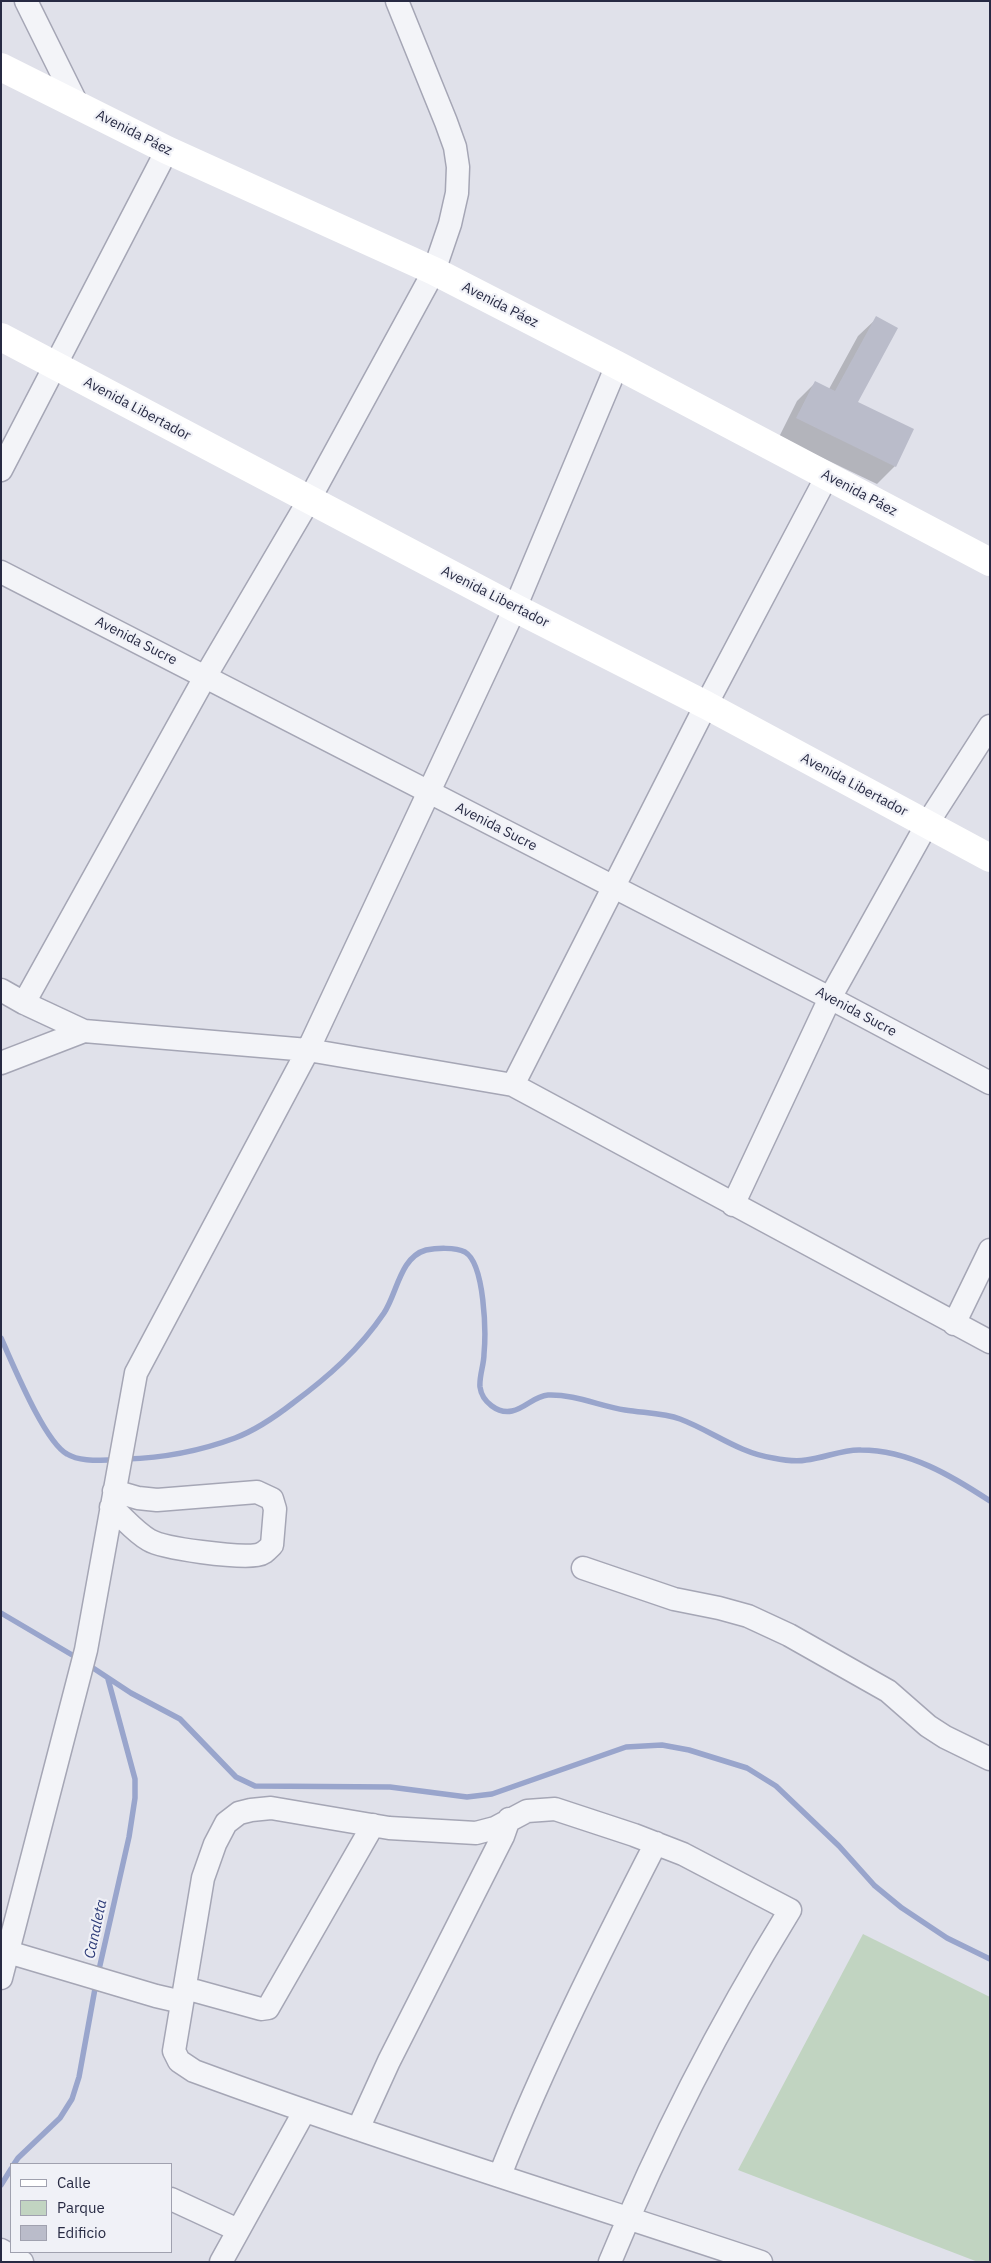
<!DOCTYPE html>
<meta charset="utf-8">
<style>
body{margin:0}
#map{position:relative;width:991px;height:2263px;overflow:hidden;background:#e0e1ea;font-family:"IBM Plex Sans",sans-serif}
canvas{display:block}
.frame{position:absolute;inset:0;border:2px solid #272a43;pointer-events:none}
.legend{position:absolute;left:10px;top:2163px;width:162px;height:90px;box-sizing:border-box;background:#f0f1f7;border:1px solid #a0a1af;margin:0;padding:6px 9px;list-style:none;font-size:15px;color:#272a43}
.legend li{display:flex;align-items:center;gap:10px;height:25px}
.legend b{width:25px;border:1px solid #a0a1af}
</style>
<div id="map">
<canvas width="991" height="2263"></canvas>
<div class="frame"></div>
<ul class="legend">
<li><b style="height:6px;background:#fff"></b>Calle</li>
<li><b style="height:14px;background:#c1d4c1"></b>Parque</li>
<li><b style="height:14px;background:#babcca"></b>Edificio</li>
</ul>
</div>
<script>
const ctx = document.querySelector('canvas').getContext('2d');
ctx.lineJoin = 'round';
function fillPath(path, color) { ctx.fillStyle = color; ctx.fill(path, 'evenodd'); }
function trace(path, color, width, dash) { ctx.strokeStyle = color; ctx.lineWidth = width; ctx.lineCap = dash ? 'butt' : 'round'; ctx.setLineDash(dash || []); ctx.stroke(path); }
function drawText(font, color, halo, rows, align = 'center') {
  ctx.font = font + ' "IBM Plex Sans",sans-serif'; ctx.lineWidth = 4.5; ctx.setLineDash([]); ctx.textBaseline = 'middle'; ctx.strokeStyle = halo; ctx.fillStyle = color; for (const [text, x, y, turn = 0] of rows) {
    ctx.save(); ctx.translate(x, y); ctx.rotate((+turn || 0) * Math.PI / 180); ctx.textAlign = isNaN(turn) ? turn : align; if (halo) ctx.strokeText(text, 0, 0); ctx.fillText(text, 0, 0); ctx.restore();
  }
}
fillPath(new Path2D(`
 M863,1934L990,1997V2262H978L738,2170Z`), '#c1d4c1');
fillPath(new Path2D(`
 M877,318L856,402L895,466L877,484L779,437L797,401L815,383L829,389L858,336Z`), '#0003');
trace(new Path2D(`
 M1,1338C13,1364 44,1441 67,1454C80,1462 101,1460 116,1460
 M126,1459C163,1458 200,1451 235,1438C256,1430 275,1417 293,1403C328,1377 359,1350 384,1313C397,1294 400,1257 426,1250C436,1248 455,1247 465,1252C485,1264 486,1333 484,1354C484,1365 479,1376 480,1387C482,1402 498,1414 512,1411C526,1408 534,1396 548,1395C574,1394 600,1406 625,1410C643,1413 664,1413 680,1419C712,1431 739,1453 773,1458C783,1460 796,1462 806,1460C825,1458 843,1449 861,1450C909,1450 952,1476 990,1501
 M1,1613L79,1659
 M87,1664L131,1693L180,1719L236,1777L255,1786L390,1787L467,1797L492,1794L626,1747L662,1745L689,1750L747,1768L776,1786L839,1846L874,1885L902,1908L947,1938L990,1959
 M98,1974L129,1837L135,1798V1779L108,1679
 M14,2164L18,2158L60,2118L72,2099L79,2077L96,1983
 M1,2185L11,2169`), '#99a5cc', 5.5);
fillPath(new Path2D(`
 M876,316L898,328L858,402L914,429L896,467L796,418L815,381L835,391Z`), '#babcca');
const minor = new Path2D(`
 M26,1L77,104
 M1,470L167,150
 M1,572L830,998L990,1083
 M1,990L24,1003L84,1031L308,1050L513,1085L990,1342
 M24,1003L205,677L309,500L434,271L450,224L457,193L458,167L455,147L446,122L397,1
 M1,1063L84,1031
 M513,1085L706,705L827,476
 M733,1205L830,998L927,824L990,726
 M954,1324L990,1250
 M111,1507C123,1517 135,1532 149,1540C164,1549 238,1558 257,1555C264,1554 267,1550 272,1545L275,1509L272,1499L257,1492L157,1500L138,1498L114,1491
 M583,1568L674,1599L719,1608L748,1616L789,1635L888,1691L928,1726L945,1737L990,1759
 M8,1952L156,1996L182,2002
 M1,1978L86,1650L136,1373L308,1050L515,608L617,365
 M185,1988L261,2009L268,2008L373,1825
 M358,2129L389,2061L503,1836L509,1819
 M500,2175C545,2061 600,1952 656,1843
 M171,2199L238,2230
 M1,2250L22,2262
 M221,2262L304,2112
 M610,2262C660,2140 721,2022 790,1910L683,1854L634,1835L555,1809L527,1811L495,1828L476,1833L389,1828L271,1808L251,1810L239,1813L226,1823L215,1844L203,1878L174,2051L179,2061L194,2071C381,2140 572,2199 761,2262`);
trace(minor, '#a5a6b5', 25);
trace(minor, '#f3f4f8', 22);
trace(new Path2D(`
 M1,67L167,150L434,271L617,365L990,562
 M1,337L515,608L706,705L990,858`), '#fff', 28);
drawText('14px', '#272a43', '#f0f1f7', [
 ["Avenida Páez",134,133,27],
 ["Avenida Páez",500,305,27],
 ["Avenida Libertador",137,409,28],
 ["Avenida Páez",859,493,28],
 ["Avenida Libertador",495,597,27],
 ["Avenida Sucre",136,641,27],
 ["Avenida Libertador",854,785,28],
 ["Avenida Sucre",496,827,27],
 ["Avenida Sucre",856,1012,28]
]);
drawText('italic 15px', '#2f3d79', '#f0f1f7', [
 ["Canaleta",96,1929,-78]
]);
</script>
